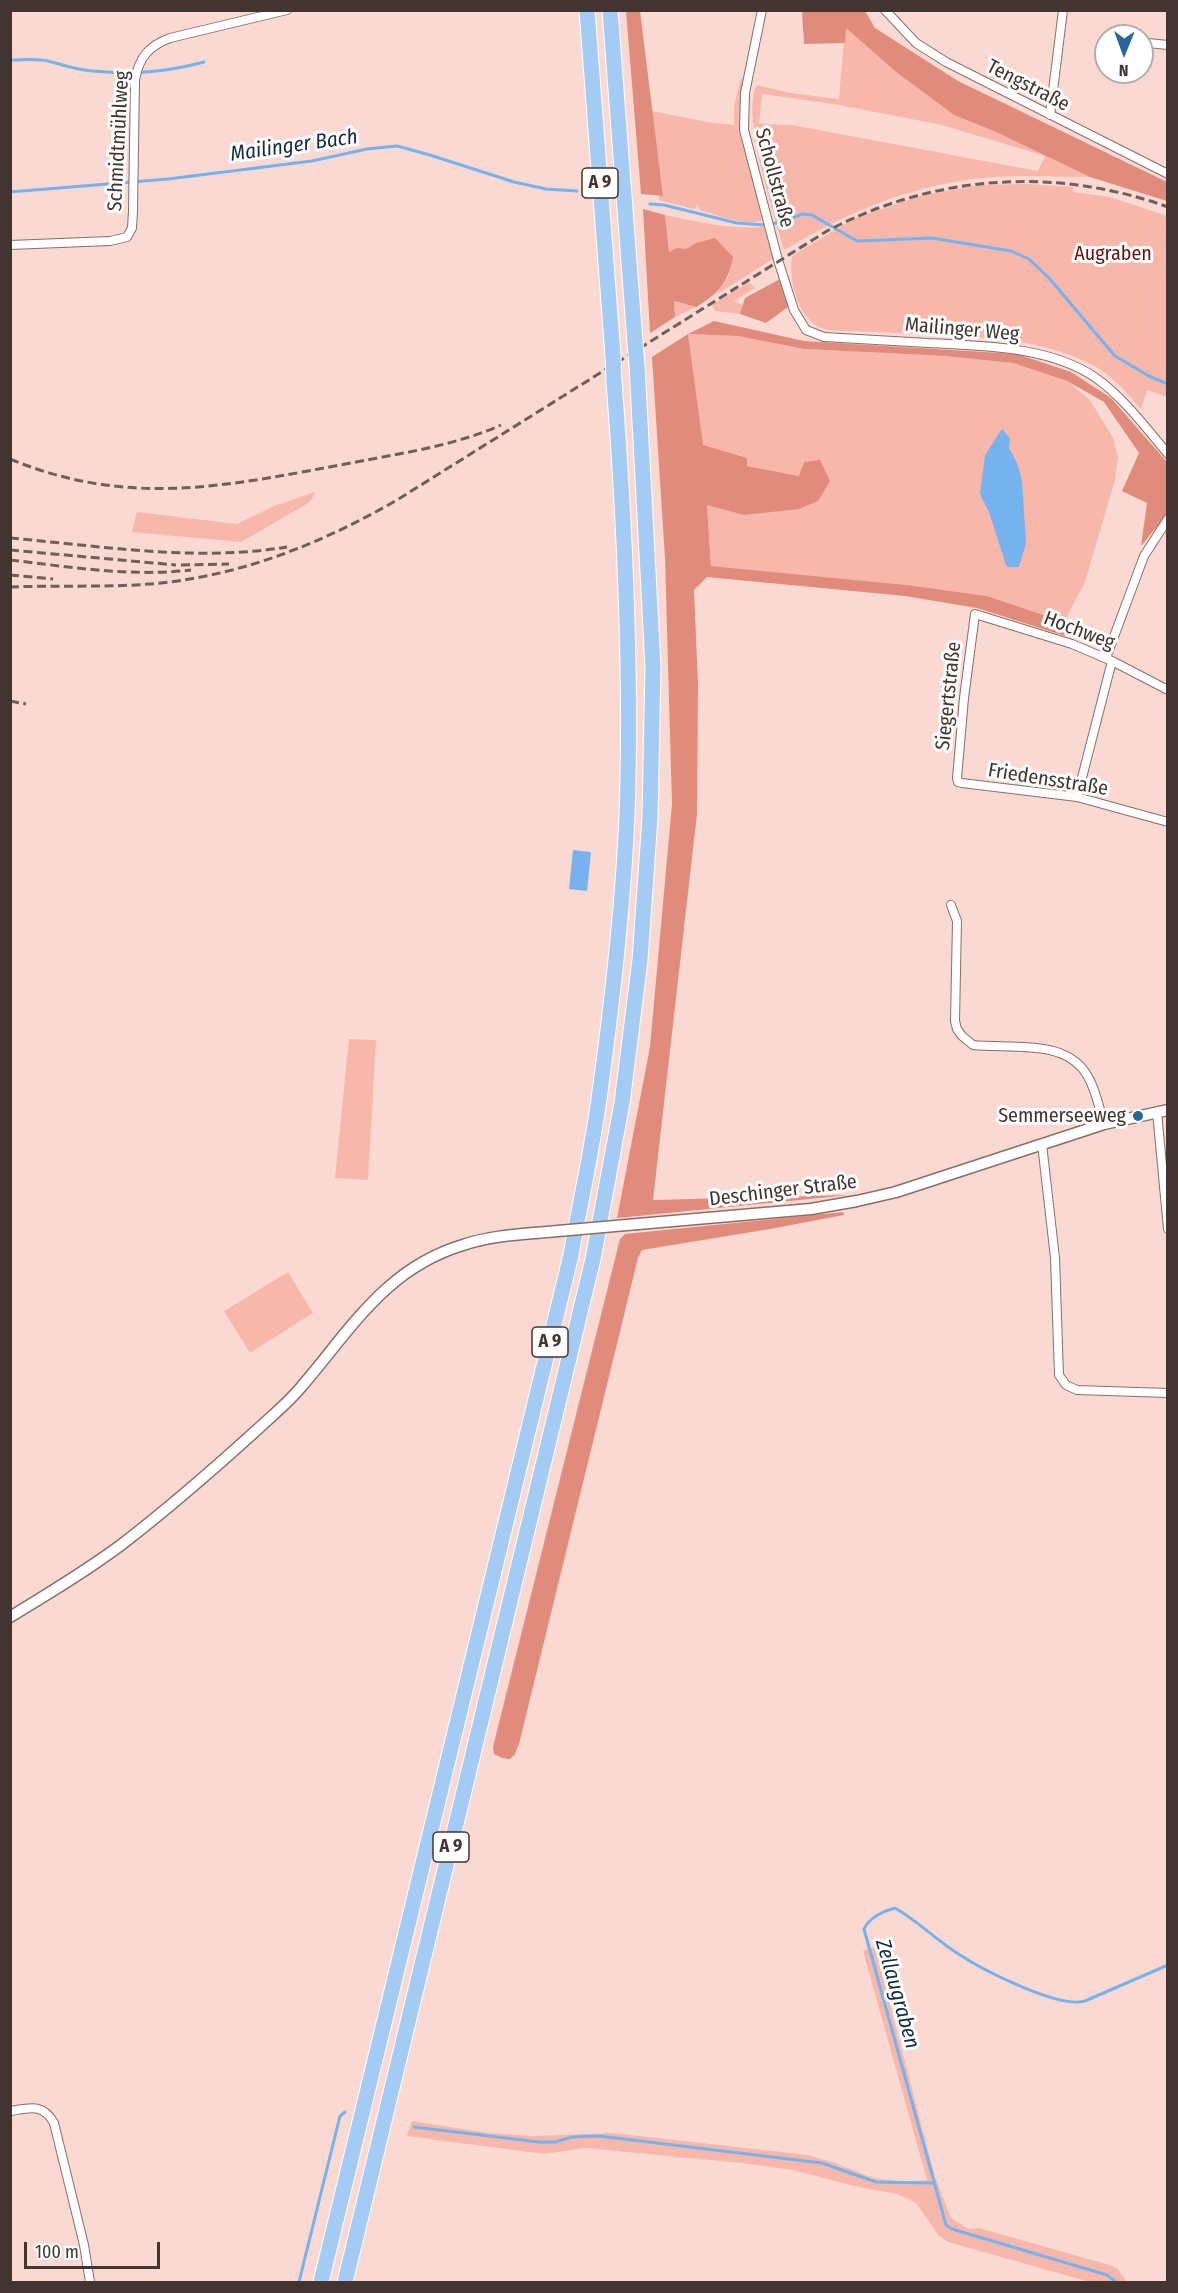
<!DOCTYPE html>
<meta charset="utf-8">
<style>
body{margin:0}
#map{position:relative;width:1178px;height:2293px;overflow:hidden;background:#fad9d3;font-family:"Fira Sans Condensed",sans-serif}
canvas{display:block}
.frame{position:absolute;inset:0;border:12px solid #413431;pointer-events:none}
.north{position:absolute;left:1094px;top:24px;width:60px;height:60px;box-sizing:border-box;background:#fff;border:2px solid #b3aead;border-radius:50%;rotate:181deg;font-size:16px;font-weight:700;line-height:24px;text-align:center;color:#413431}
.north::after{content:'';display:block;margin:auto;width:21px;height:27px;background:#29659c;clip-path:polygon(50% 0,100% 100%,50% 72%,0 100%)}
.scale{position:absolute;left:24px;top:2242px;width:136px;height:27px;box-sizing:border-box;border:3px solid #413431;border-top:0;padding-left:8px;font-size:18px;line-height:21px;white-space:nowrap;color:#413431;-webkit-text-stroke:4px #fff;paint-order:stroke}
</style>
<div id="map">
<canvas width="1178" height="2293"></canvas>
<div class="frame"></div>
<div class="north">N</div>
<div class="scale">100 m</div>
</div>
<script>
const ctx = document.querySelector('canvas').getContext('2d');
ctx.lineJoin = 'round';
function fillPath(path, color) { ctx.fillStyle = color; ctx.fill(path, 'evenodd'); }
function trace(path, color, width, dash) { ctx.strokeStyle = color; ctx.lineWidth = width; ctx.lineCap = dash ? 'butt' : 'round'; ctx.setLineDash(dash || []); ctx.stroke(path); }
function drawText(font, color, halo, rows, align = 'center') {
  ctx.font = font + ' "Fira Sans Condensed",sans-serif'; ctx.lineWidth = 6; ctx.setLineDash([]); ctx.textBaseline = 'middle'; ctx.strokeStyle = halo; ctx.fillStyle = color; for (const [text, x, y, turn = 0] of rows) {
    ctx.save(); ctx.translate(x, y); ctx.rotate((+turn || 0) * Math.PI / 180); ctx.textAlign = isNaN(turn) ? turn : align; if (halo) ctx.strokeText(text, 0, 0); ctx.fillText(text, 0, 0); ctx.restore();
  }
}
fillPath(new Path2D(`
 M845,27L896,72L954,115L996,132L1090,177C1058,177 1026,175 994,177C916,183 851,210 784,250C775,215 740,115 757,85L790,93L839,99ZM762,94L839,105L942,125L1045,156L1038,171L792,125L759,124Z
 M741,78L743,79L740,128L763,220C745,227 718,215 700,210L698,205L694,209L659,200V195H663L652,111L707,122L734,125V106Z
 M1027,184L1073,187V192L1110,197L1167,216V397L1147,390L1141,409C1128,394 1115,379 1098,368C1051,341 995,338 943,335C905,333 867,332 828,330C799,325 788,281 792,256L853,219L920,196L980,185Z
 M665,215C699,222 730,230 765,227L774,258L716,295L730,274L696,243L686,249L669,252Z
 M749,282L755,288L734,301L743,305L740,314L715,311L712,305Z
 M673,301L696,307L675,317Z
 M688,334L738,336L804,349L945,356L1013,363L1067,381L1090,400L1113,438L1118,457L1115,480L1085,582L1064,622L987,596L907,585L711,566L707,504L744,515L799,476L747,466V458L702,445Z
 M315,492L310,502L241,542L132,532L137,512L237,524L274,506Z
 M349,1039L376,1040L368,1180L335,1178Z
 M288,1272L313,1313L250,1353L224,1311Z
 M875,1947L935,2177L944,2200L951,2218L968,2229L979,2228L1106,2264L1117,2268L1127,2282H1090L948,2242L939,2236L916,2203L897,2194L858,2187L793,2170L742,2163L585,2148L544,2154L407,2136L412,2121L488,2133L533,2136L613,2133L808,2155L835,2163L873,2178L903,2182L927,2180L863,1951Z`), '#f7b7ab');
fillPath(new Path2D(`
 M626,11H640L663,196L641,194Z
 M802,11H865L875,28L958,81L1167,182V201L1090,177L996,132L954,115L896,72L846,28L845,43L804,44Z
 M643,209L665,215L669,252L677,248L686,249L696,243L715,238L733,257C728,283 719,293 696,307L674,301L675,317L650,333Z
 M780,279L788,307L766,323L740,314L745,298Z
 M714,321L804,341L1017,354L1071,372L1111,398L1167,462V520L1164,518L1141,546L1147,503L1122,491L1139,453L1104,402L1067,381L1013,363L945,356L804,349L738,336L688,334L703,445L747,458V466L799,476L804,462L820,460L830,481L818,501L799,509L744,515L707,505L711,566L907,585L987,596L1064,622L1065,636L977,608L905,596L707,577L694,590L698,685L697,814L653,1200L850,1195L617,1218L650,1047L672,804L665,558L652,357L688,334Z
 M843,1212L844,1215L770,1229L642,1250L638,1258L519,1744L515,1754L510,1759L502,1758L494,1754L493,1747L620,1239L625,1234Z`), '#e18b7c');
fillPath(new Path2D(`
 M1002,429L1010,438L1009,448L1017,463L1022,480L1026,543L1019,567H1008L1006,565L989,512L980,494L985,455Z
 M573,850L591,852L587,891L569,889Z`), '#75b2ee');
trace(new Path2D(`
 M10,60C22,60 36,58 48,61C63,65 77,70 93,71C133,75 166,72 204,62
 M10,192L168,179L312,161L367,149L397,146L430,155L514,182L546,189L577,191
 M650,204L664,205L737,223L764,225L783,222L802,214L812,215L857,241L932,238L1011,251L1029,259L1049,278L1115,356L1149,376L1168,384
 M414,2127L539,2142H555L572,2137L599,2136L822,2163L876,2182L934,2183
 M299,2282L340,2116L345,2112
 M1116,2282L1107,2275L952,2229L946,2225L864,1929C869,1918 883,1911 895,1908C918,1921 937,1941 960,1955C983,1970 1059,2009 1085,2001L1168,1965`), '#75b2ee', 3);
const minor = new Path2D(`
 M762,10L745,93L744,130L778,260L794,310L806,330L824,337C858,339 893,341 928,343C982,346 1050,346 1096,378C1124,398 1146,428 1168,454
 M885,10L916,43L946,62L1168,174
 M1148,43L1168,45
 M1050,115L1063,10
 M10,245L110,241L127,237L132,228L133,211L135,80C139,57 149,46 170,38L287,10
 M1106,658L1144,556L1168,519
 M1168,690L1112,661L1072,644L975,614L964,698L957,778L958,782L962,783L1077,797L1168,822
 M1077,797L1112,661
 M951,905L957,921L955,1021L957,1029L962,1036L973,1045C1009,1049 1065,1038 1087,1075C1096,1089 1099,1108 1104,1124
 M1157,1112L1168,1229
 M1042,1144L1055,1258L1059,1375L1066,1385L1077,1390L1168,1393
 M10,2111C30,2108 43,2103 54,2123L84,2245L90,2282`);
const tertiary = new Path2D(`
 M638,1224L811,1209L857,1201L896,1192L1104,1124L1168,1110
 M10,1617C48,1594 86,1571 121,1545C169,1508 215,1468 260,1427C274,1414 290,1401 302,1386C351,1329 386,1268 463,1245C486,1237 511,1235 535,1233`);
const motorway = new Path2D(`
 M587,10L613,356
 M610,10L635,342
 M321,2282L571,1255C580,1203 592,1151 599,1099C612,1005 623,910 627,815C632,670 625,526 614,381
 M345,2282L593,1259L622,1103L640,960L650,817L653,666L637,366`);
trace(minor, '#8a6d68', 10);
trace(tertiary, '#8a6d68', 13);
trace(motorway, '#fff', 17);
trace(minor, '#fff', 8);
trace(tertiary, '#fff', 10);
trace(motorway, '#a3cbf3', 15);
trace(new Path2D(`
 M10,459C131,509 230,485 351,463C402,453 454,446 501,425
 M10,538C101,546 197,562 287,547
 M10,550L176,565
 M10,560C71,567 130,577 191,570
 M181,565L229,564
 M10,575L53,579
 M10,587C60,585 112,588 161,583C246,574 324,542 397,500L827,231C934,175 1054,166 1168,207
 M10,689H12
 M10,701L26,704`), '#705e5a', 3, [9, 4.5]);
const tertiaryBridge = new Path2D(`
 M535,1233L638,1224`);
const motorwayBridge = new Path2D(`
 M635,342L637,366
 M613,356L614,381`);
trace(tertiaryBridge, '#8a6d68', 13, []);
trace(motorwayBridge, '#fff', 17, []);
trace(tertiaryBridge, '#fff', 10);
trace(motorwayBridge, '#a3cbf3', 15);
for (const [x, y, r, color] of [
 [1138,1116,6,"#29659c"]
]) { const dot = new Path2D(); dot.arc(x, y, r, 0, 2 * Math.PI); ctx.fillStyle = color; ctx.fill(dot); trace(dot, '#fff', 2); }
for (const [x, y, w] of [
 [600,183,36],
 [550,1342,36],
 [451,1847,36]
]) { const box = new Path2D(); box.roundRect(x - w / 2, y - 15, w, 30, 4.5); ctx.fillStyle = '#fff'; ctx.fill(box); trace(box, '#413431', 1.5); }
drawText('bold 18px', '#413431', null, [
 ["A 9",600,183],
 ["A 9",550,1342],
 ["A 9",451,1847]
]);
drawText('20px', '#413431', '#fff', [
 ["Tengstraße",1028,86,27],
 ["Schmidtmühlweg",119,141,-87],
 ["Schollstraße",774,178,75],
 ["Mailinger Weg",962,330,5],
 ["Hochweg",1079,631,21],
 ["Siegertstraße",949,696,-84],
 ["Friedensstraße",1048,780,9],
 ["Deschinger Straße",783,1191,-7]
]);
drawText('20px', '#62160d', '#fff', [
 ["Augraben",1113,254]
]);
drawText('20px', '#413431', '#fff', [
 ["Semmerseeweg",1126,1116]
], 'right');
drawText('italic 21px', '#112a43', '#fff', [
 ["Mailinger Bach",294,146,-8],
 ["Zellaugraben",897,1994,74]
]);
</script>
